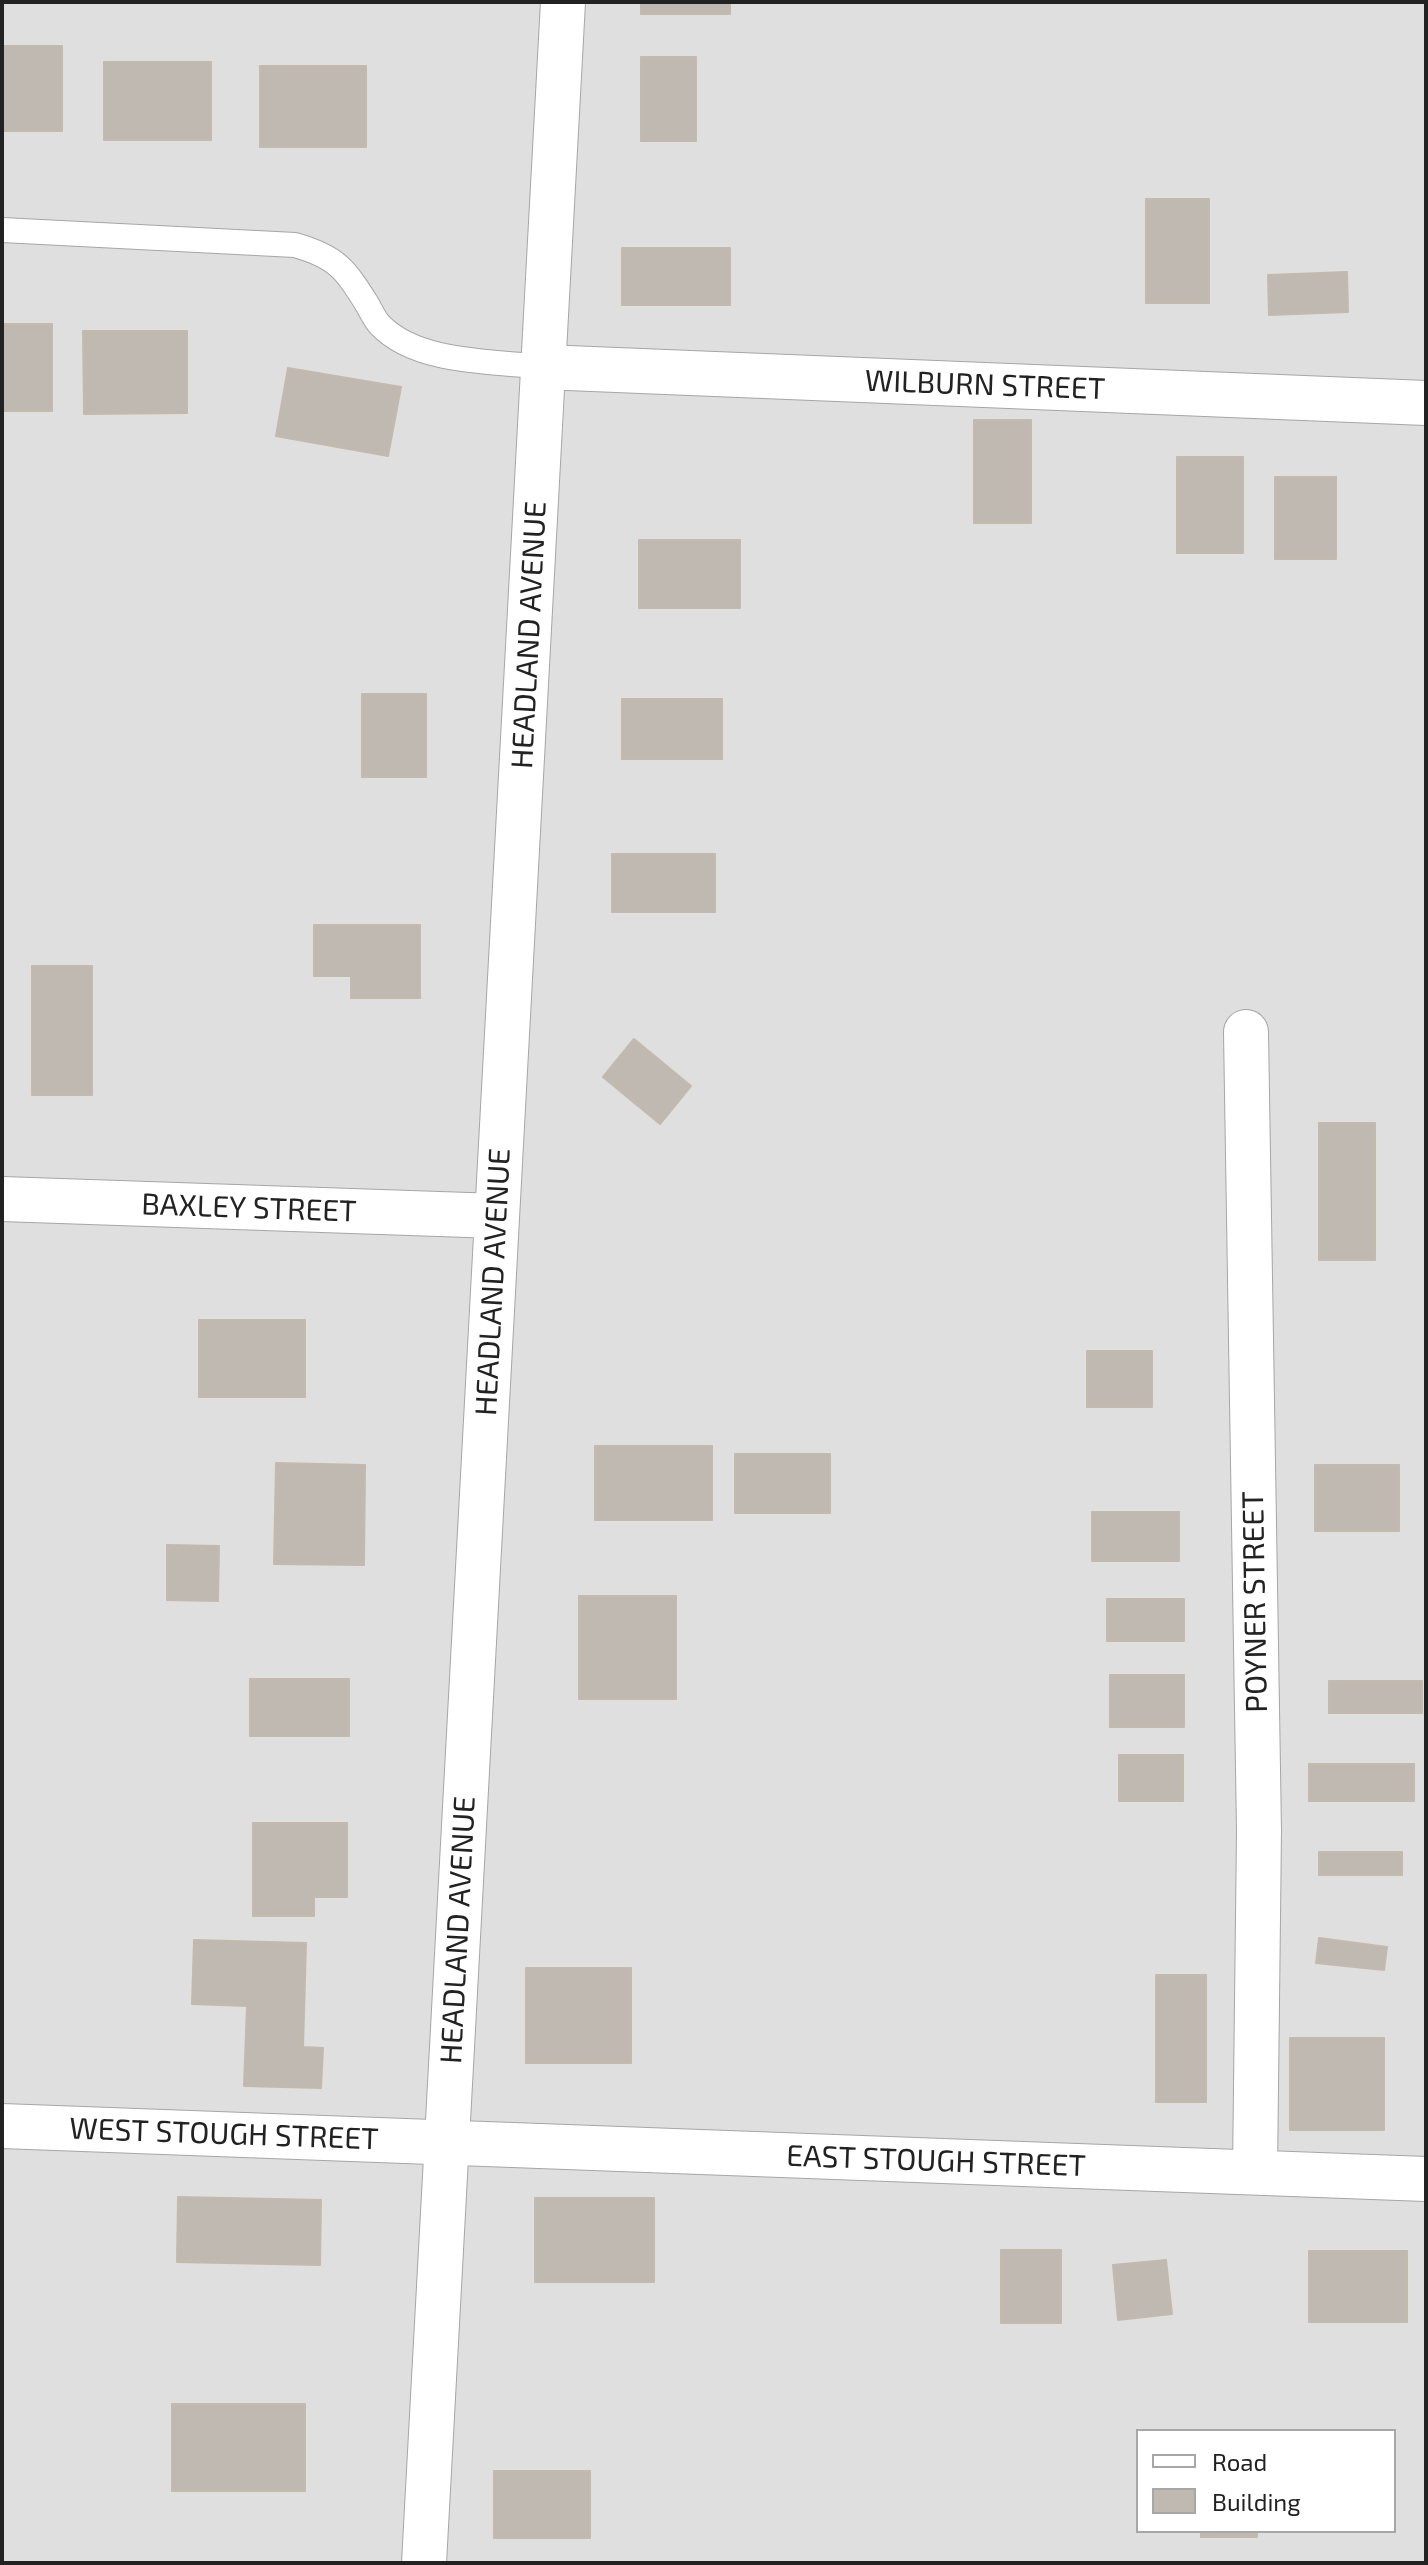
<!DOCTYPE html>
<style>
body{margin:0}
#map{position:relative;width:1428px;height:2565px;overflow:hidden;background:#f2f0e9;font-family:"Exo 2",sans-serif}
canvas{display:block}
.frame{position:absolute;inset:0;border:4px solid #222;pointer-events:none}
.legend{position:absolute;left:1136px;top:2429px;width:260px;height:104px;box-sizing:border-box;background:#fff;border:2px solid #a7a7a7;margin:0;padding:10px 14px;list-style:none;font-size:24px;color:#222}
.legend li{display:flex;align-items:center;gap:16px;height:40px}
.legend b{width:40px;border:2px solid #a7a7a7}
</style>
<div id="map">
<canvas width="1428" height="2565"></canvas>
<div class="frame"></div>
<ul class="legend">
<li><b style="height:10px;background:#fff"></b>Road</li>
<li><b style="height:22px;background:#bfb9b2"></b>Building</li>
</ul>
</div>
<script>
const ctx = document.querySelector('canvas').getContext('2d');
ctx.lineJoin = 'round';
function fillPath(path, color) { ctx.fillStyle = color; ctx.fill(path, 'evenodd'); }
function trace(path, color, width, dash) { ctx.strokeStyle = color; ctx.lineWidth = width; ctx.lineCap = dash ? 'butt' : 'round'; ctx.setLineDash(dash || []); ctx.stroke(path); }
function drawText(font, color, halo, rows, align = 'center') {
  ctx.font = font + ' "Exo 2",sans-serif'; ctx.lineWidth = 6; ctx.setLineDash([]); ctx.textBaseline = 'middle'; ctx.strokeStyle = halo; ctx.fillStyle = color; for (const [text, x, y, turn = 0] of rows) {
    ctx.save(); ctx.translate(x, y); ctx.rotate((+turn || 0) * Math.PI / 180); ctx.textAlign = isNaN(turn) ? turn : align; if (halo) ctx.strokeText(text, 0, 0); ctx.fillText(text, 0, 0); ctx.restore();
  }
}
fillPath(new Path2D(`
 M2,2H1426V2563H2ZM1138,2431H1394V2531H1138Z`), '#e0dfdf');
const building = new Path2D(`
 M641,2H730V14H641Z
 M2,46H62V131H2Z
 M641,57H696V141H641Z
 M104,62H211V140H104Z
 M260,66H366V147H260Z
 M1146,199H1209V303H1146Z
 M622,248H730V305H622Z
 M1347,272L1348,312L1269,315L1268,275Z
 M2,324H52V411H2Z
 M83,331H187V413L84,414Z
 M288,368L401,387L388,456L276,436Z
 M974,420H1031V523H974Z
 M1177,457H1243V553H1177Z
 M1275,477H1336V559H1275Z
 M639,540H740V608H639Z
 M362,694H426V777H362Z
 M622,699H722V759H622Z
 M612,854H715V912H612Z
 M314,925H420V998H351V976H314Z
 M32,966H92V1095H32Z
 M634,1039L691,1086L660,1124L603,1077Z
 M1319,1123H1375V1260H1319Z
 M199,1320H305V1397H199Z
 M1087,1351H1152V1407H1087Z
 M595,1446H712V1520H595Z
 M735,1454H830V1513H735Z
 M276,1463L365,1465L364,1565L274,1564Z
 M1315,1465H1399V1531H1315Z
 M1092,1512H1179V1561H1092Z
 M167,1545L219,1546L218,1601L167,1600Z
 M579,1596H676V1699H579Z
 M1107,1599H1184V1641H1107Z
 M1110,1675H1184V1727H1110Z
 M250,1679H349V1736H250Z
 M1329,1681H1422V1713H1329Z
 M1119,1755H1183V1801H1119Z
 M1309,1764H1414V1801H1309Z
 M253,1823H347V1897H314V1916H253Z
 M1319,1852H1402V1875H1319Z
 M1319,1938L1387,1947L1384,1970L1316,1963Z
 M194,1940L306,1943L303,2047L323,2048L321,2088L244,2086L247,2006L192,2004Z
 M526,1968H631V2063H526Z
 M1156,1975H1206V2102H1156Z
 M1290,2038H1384V2130H1290Z
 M178,2197L321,2200L320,2265L177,2262Z
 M535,2198H654V2282H535Z
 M1001,2250H1061V2323H1001Z
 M1309,2251H1407V2322H1309Z
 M1166,2260L1172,2314L1118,2320L1113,2265Z
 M172,2404H305V2491H172Z
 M494,2471H590V2538H494Z
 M1201,2531H1257V2537H1201Z`);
fillPath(building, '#bfb9b2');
trace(building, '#c3b9ac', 2);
const service = new Path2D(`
 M2,230L295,245C337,257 345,269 367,304C371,311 375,320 380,325C417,364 494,361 543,367`);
const minor = new Path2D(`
 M543,367L1426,403
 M1246,1032L1259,1831L1255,2172
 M2,1199L497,1216
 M2,2126L1426,2179
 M424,2563L563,2`);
trace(service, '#a6a6a6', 26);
trace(minor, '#a6a6a6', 46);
trace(service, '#fff', 24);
trace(minor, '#fff', 44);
drawText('30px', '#222', '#fff', [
 ["WILBURN STREET",985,385,2],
 ["HEADLAND AVENUE",529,635,-87],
 ["BAXLEY STREET",249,1208,2],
 ["HEADLAND AVENUE",493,1282,-87],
 ["POYNER STREET",1255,1602,-91],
 ["HEADLAND AVENUE",458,1930,-87],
 ["WEST STOUGH STREET",224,2134,2],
 ["EAST STOUGH STREET",936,2161,2]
]);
</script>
